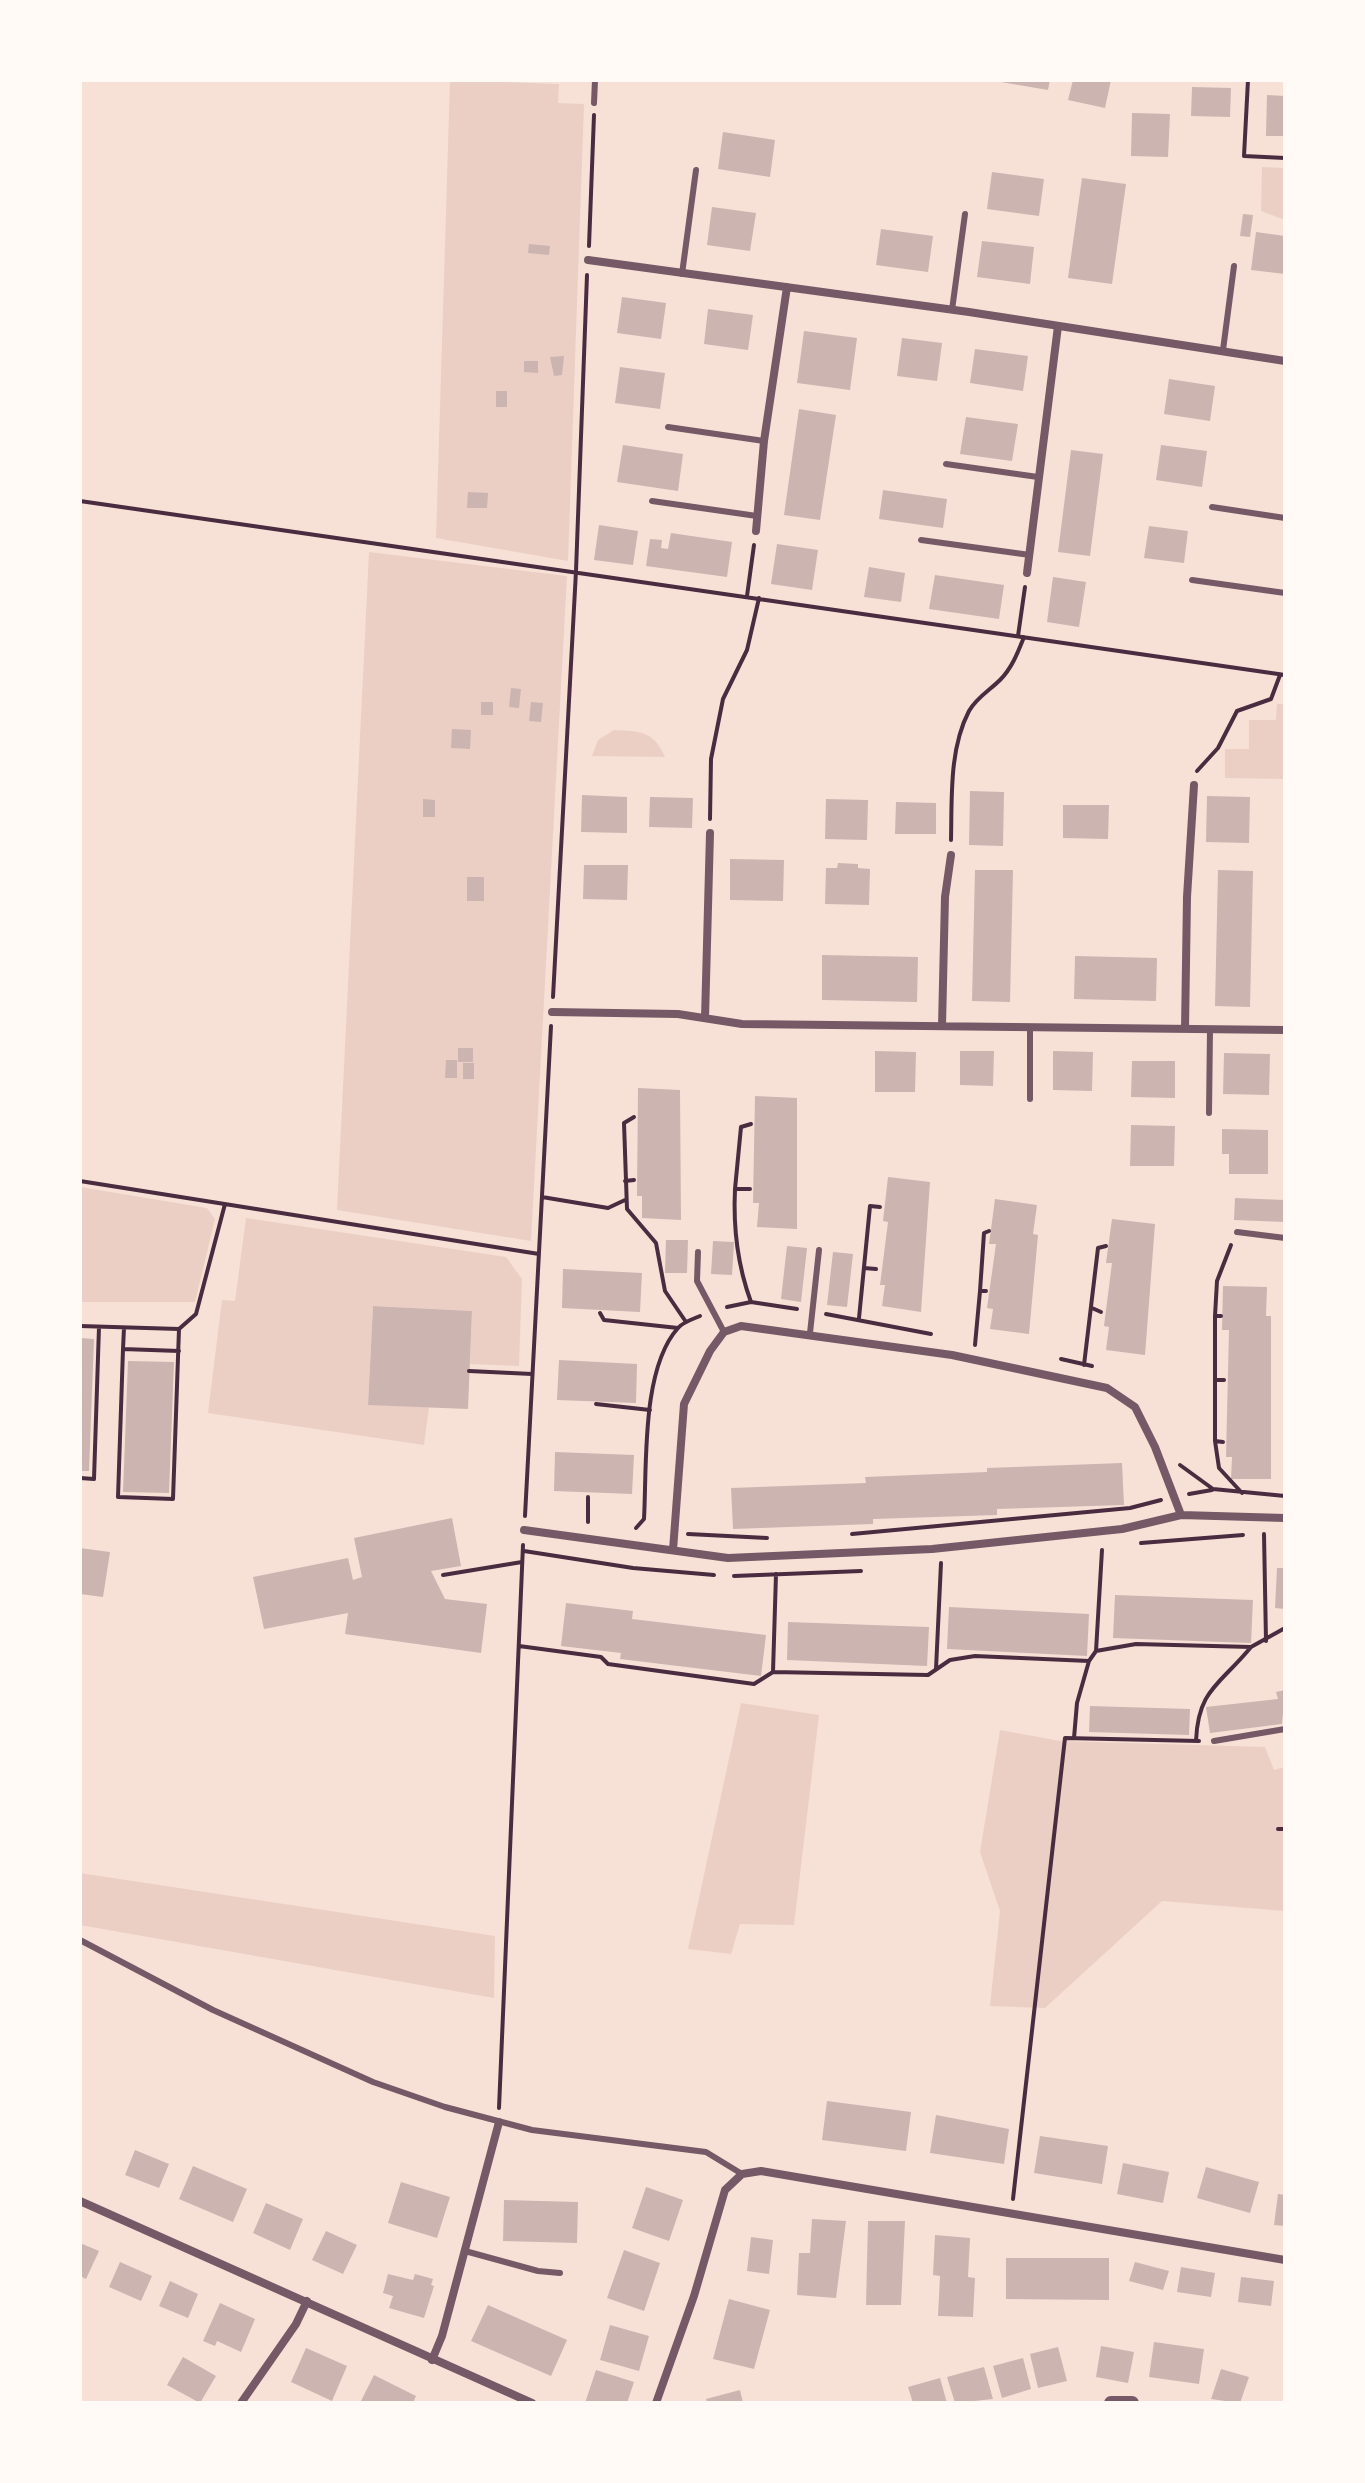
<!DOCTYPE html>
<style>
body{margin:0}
#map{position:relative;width:1365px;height:2483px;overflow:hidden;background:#f7e1d7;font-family:"DM Sans",sans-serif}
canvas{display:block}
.frame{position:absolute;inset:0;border:82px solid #fffaf5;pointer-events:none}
</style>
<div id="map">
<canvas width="1365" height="2483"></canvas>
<div class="frame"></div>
</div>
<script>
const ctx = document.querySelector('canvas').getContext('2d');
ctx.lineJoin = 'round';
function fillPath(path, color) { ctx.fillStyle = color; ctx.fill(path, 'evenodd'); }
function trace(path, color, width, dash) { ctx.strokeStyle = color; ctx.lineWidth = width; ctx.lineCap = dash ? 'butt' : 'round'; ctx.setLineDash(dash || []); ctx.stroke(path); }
fillPath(new Path2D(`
 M450,80L559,84L558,103L584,104L568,561L436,538Z
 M1262,167L1285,168V220L1261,211Z
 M369,552L567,576L531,1241L337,1210Z
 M1277,704H1285V779L1225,778V749H1249V720H1276Z
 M614,730C640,731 654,731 665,757L592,756L598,740Z
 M80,1187L207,1208L215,1219L195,1302H80Z
 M246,1218L506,1257L522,1279L519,1366L470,1364L472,1311L373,1306L368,1404L429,1407L424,1445L208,1413L222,1300L235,1301Z
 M741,1703L819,1715L794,1925L740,1924L731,1954L688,1949Z
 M1000,1730L1060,1741L1265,1747L1274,1770L1285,1767V1911L1162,1901L1045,2008L990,2006L1000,1911L980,1852Z
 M80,1873L495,1936L494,1998L80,1925Z`), '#ebcfc5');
fillPath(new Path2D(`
 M989,80H1050L1048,90Z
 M1073,80H1111L1105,108L1068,100Z
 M1192,87L1231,88L1230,117L1191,116Z
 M1267,95L1285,96V136H1266Z
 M1132,113L1170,114L1168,157L1131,156Z
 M723,132L775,140L770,177L718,169Z
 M992,172L1044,179L1039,216L987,209Z
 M1082,178L1126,184L1112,284L1068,278Z
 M712,207L756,213L750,251L707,245Z
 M1243,214L1253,215L1250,237L1240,236Z
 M881,229L933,236L928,272L876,265Z
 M1256,232L1285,236V274L1251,270Z
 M982,241L1034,247L1030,284L977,277Z
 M529,244L550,246L549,255L528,253Z
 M622,297L666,303L661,339L617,333Z
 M708,309L753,315L748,350L704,344Z
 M804,331L857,338L850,390L797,383Z
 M902,338L942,343L937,381L897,376Z
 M975,349L1028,356L1023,391L970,383Z
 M564,356L562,375L554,376L550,357Z
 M524,361H538V373L524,372Z
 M620,367L665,373L660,409L615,403Z
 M1169,379L1215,386L1210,421L1164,414Z
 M496,391H507V407H496Z
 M799,409L836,415L820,520L784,515Z
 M966,417L1018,424L1012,461L960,454Z
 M623,445L683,454L678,491L617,482Z
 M1161,445L1207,451L1202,487L1156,480Z
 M1071,450L1103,454L1090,556L1058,552Z
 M883,490L947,499L943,528L879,519Z
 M468,492L488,493L487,508H467Z
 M599,525L638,531L633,565L594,560Z
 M1149,526L1188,531L1184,563L1144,558Z
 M671,533L732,542L727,577L646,566L650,539L662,540L661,548L668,549Z
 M777,544L818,550L812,590L771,584Z
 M869,567L905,573L901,602L864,597Z
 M935,575L1004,585L999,619L929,609Z
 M1053,577L1086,582L1079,627L1047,622Z
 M511,688L521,689L519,708L509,707Z
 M481,702H493V715H481Z
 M531,702L543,703L541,722L529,721Z
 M452,729L471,730L470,749L451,748Z
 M970,791L1004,792L1003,846L969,845Z
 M582,795L627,797V833L581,832Z
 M1207,796L1250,797L1249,843L1206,842Z
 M650,797L693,798L692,828L649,827Z
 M423,799L435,800V817H423Z
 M826,799L868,800L867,840L825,839Z
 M896,802L936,803V834H895Z
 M1063,805H1109L1108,839L1063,838Z
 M730,859L784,860L783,901L730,900Z
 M838,863L858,864V868L870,869L869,905L825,904L826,868H837Z
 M584,865H628L627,900L583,899Z
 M975,870H1013L1010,1002L972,1001Z
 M1218,870L1253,871L1250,1007L1215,1006Z
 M467,877H484V901H467Z
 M822,955L918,957L917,1002L822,1000Z
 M1075,956L1157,958L1156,1001L1074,999Z
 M458,1048H473V1062H458Z
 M875,1051L916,1052L915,1092H875Z
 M960,1051H994L993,1086L960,1085Z
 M1053,1051L1093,1052L1092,1091L1053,1090Z
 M1224,1053L1270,1054L1269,1095L1223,1094Z
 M446,1060H457V1078H445Z
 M1132,1061H1175V1098L1131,1097Z
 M463,1063H474V1079H463Z
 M638,1088L680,1090L681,1220L642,1218V1196H637Z
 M755,1096L797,1098V1229L757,1227L759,1203H753Z
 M1131,1125L1175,1126L1174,1166H1130Z
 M1222,1129L1268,1130V1174H1229V1154H1222Z
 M888,1177L930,1182L921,1312L882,1306L885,1285H880L888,1222L883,1221Z
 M1235,1198L1285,1200V1222L1234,1220Z
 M995,1199L1037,1205L1033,1234L1038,1235L1029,1334L990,1329L993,1309L987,1308L996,1244H989Z
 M1112,1219L1155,1224L1145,1355L1106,1350L1109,1327L1104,1326L1112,1263H1106Z
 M666,1240H688L687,1273H665Z
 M713,1241L734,1242L732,1275L711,1274Z
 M787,1246L807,1248L801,1302L781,1299Z
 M833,1252L853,1254L847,1307L827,1305Z
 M563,1269L642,1273L640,1312L562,1308Z
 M1223,1286L1267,1287L1266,1316H1271V1479H1231L1232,1457H1226L1229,1330H1222Z
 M373,1306L472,1311L468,1409L368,1405Z
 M80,1338L94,1339L89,1471H80Z
 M559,1360L637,1364L636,1403L557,1400Z
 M128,1361L174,1362L169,1493L123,1492Z
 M555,1452L634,1455L632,1494L554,1491Z
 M1122,1463L1124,1505L997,1509V1515L873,1519V1524L733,1529L731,1488L866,1483L865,1477L987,1472V1468Z
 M452,1518L461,1566L431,1571L445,1599L487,1604L481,1653L345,1634L348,1613L264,1629L253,1577L348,1558L353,1580L362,1577L354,1538Z
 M80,1548L110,1552L103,1597L80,1594Z
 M1277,1568H1285V1609L1275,1608Z
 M1115,1595L1253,1600L1251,1643L1113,1638Z
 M566,1603L633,1611L632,1619L766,1635L761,1676L620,1659L621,1653L561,1646Z
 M949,1607L1089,1614L1087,1656L947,1649Z
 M788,1622L929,1627L927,1666L787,1660Z
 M1285,1690L1282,1724L1210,1733L1206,1707L1278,1699L1276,1692Z
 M1090,1706L1190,1709L1189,1735L1089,1732Z
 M827,2101L911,2112L906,2151L822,2140Z
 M936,2115L1009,2129L1004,2164L930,2153Z
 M1040,2136L1108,2146L1102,2184L1034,2173Z
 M135,2150L169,2164L159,2188L125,2175Z
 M1123,2163L1169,2172L1163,2203L1117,2194Z
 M193,2166L247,2189L233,2222L179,2199Z
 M1206,2167L1259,2182L1250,2213L1197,2198Z
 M401,2182L450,2197L437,2238L388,2223Z
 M646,2187L683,2200L669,2241L632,2228Z
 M1278,2194L1285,2195V2226L1274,2225Z
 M504,2200L578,2202L577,2243L503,2241Z
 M266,2203L303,2219L290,2250L253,2233Z
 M812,2219L846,2221L836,2298L797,2295L799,2253H810Z
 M868,2221H905L901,2305H866Z
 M326,2231L357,2245L343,2274L312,2260Z
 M935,2235L970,2238L968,2277L975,2278L973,2317L938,2316L940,2276L933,2275Z
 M751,2237L773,2240L769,2274L747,2271Z
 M80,2243L99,2251L86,2279L80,2276Z
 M624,2250L660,2263L644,2311L607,2298Z
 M1006,2258H1109V2300L1006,2299Z
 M120,2262L152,2276L141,2301L109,2287Z
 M1135,2262L1169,2271L1163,2290L1129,2281Z
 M1181,2267L1215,2273L1211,2297L1177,2292Z
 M388,2274L413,2280L415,2274L433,2279L431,2285L434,2286L424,2318L389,2308L393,2296L383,2293Z
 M1241,2277L1274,2281L1271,2306L1238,2302Z
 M170,2281L198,2294L188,2318L159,2306Z
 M729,2299L770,2310L754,2369L713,2359Z
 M220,2303L255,2319L241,2352L217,2341L215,2346L203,2341Z
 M488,2305L567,2340L551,2376L471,2341Z
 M610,2325L649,2336L639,2371L600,2360Z
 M1154,2342L1204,2349L1199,2384L1149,2377Z
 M1101,2346L1134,2352L1128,2383L1096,2377Z
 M1058,2347L1067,2381L1038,2388L1030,2354Z
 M306,2348L347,2366L332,2401L291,2382Z
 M183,2357L216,2376L200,2403L167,2385Z
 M1023,2358L1031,2389L1002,2398L993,2366Z
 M984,2367L993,2399L955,2403L947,2377Z
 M1221,2369L1249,2377L1240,2403L1211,2399Z
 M596,2370L634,2382L627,2403H585Z
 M374,2375L416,2396L413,2403H360Z
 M940,2378L947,2403H913L908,2387Z
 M740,2390L743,2403H707L706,2399Z`), '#ccb4b1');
trace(new Path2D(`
 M1248,80L1244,156L1285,158
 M589,246L594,115
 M80,501L1285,675
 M747,596L754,545
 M1018,636L1025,587
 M1197,771L1218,748L1237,711L1271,699L1280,675
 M710,819L711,759L723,699L747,650L759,598
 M951,840C952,799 949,749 969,711C976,698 990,690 1000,680C1012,668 1018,652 1024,637
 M553,997L576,571L587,275
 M634,1117L624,1123L627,1209L656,1243L665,1291L686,1322
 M80,1181L539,1254
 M625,1181L634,1180
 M735,1189L741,1127L751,1124
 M750,1189H735C733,1229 737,1264 751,1302
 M542,1197L608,1208L625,1200
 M864,1268L876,1269
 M980,1291L984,1233L989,1231
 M727,1307L751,1302L797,1309
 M1092,1308L1101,1312
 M600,1313L604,1320L678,1328
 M826,1314L931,1334
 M1215,1316L1217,1281L1231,1245
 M859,1318L870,1206L880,1207
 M80,1326L179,1329L173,1499L118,1497L123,1349
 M124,1328L123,1349L179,1351
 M179,1329L196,1314L225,1204
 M975,1345L980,1291H986
 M1061,1359L1092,1366
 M1084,1365L1098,1248L1106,1246
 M469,1371L532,1374
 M1215,1380V1316H1221
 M596,1404L650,1410
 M1215,1441V1380H1224
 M1223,1442L1215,1441L1219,1468L1242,1493
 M1180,1465L1213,1489L1285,1496
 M80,1478L94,1479L99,1327
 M1189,1494L1212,1490
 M588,1497V1522
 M525,1516L551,1026
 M636,1528L644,1519C647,1466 641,1369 678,1328C683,1322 693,1319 700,1316
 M688,1534L767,1538
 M852,1534L1130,1508L1161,1500
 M1264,1534L1266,1641
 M1141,1543L1243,1535
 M524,1551L633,1568L714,1575
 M776,1574L773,1672L928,1675L950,1660L975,1656L1089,1661L1077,1703L1074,1738
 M443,1575L522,1562
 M734,1576L861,1571
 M519,1646L601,1657L608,1664L754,1684L773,1672
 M1096,1651L1136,1644L1251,1647L1285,1628
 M1089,1661L1096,1651L1102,1550
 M936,1669L941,1563
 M1196,1741C1198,1689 1220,1685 1251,1647
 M1278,1829H1285
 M499,2108L523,1545
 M1013,2199L1065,1738L1199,1741`), '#4a2c40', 4);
trace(new Path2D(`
 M594,103L595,80
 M682,274L696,170
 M952,310L965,214
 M1223,350L1234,266
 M668,427L764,441
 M946,464L1038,477
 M652,501L757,516
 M1212,507L1285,518
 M921,540L1030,555
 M1192,580L1285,593
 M1030,1099V1027
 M1209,1113L1210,1029
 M1237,1232L1285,1238
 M698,1252L697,1281L724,1332
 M810,1333L819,1250
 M1214,1741L1285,1729
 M80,1940L213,2010L373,2082L445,2107L532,2130L706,2152L742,2174
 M465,2251L538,2271L560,2273`), '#755966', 6);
trace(new Path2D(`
 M588,260L969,312L1285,361
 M756,531L764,441L787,287
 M1027,573L1058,326
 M552,1012L678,1014L742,1024L1285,1030
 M705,1018L710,833
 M942,1026L945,897L951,855
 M1185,1029L1187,897L1194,785
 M524,1530L728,1558L932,1549L1122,1529L1181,1515L1285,1518
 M673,1550L684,1404L710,1351L724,1332L741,1326L952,1355L1107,1388L1135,1407L1155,1447L1181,1515
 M80,2201L532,2403
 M432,2360L442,2336L499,2122
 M241,2403L296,2324L307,2301
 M656,2403L694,2296L725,2190L742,2174L761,2171L1285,2260`), '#755966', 8);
trace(new Path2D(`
 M1111,2403H1132`), '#755966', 14);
</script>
